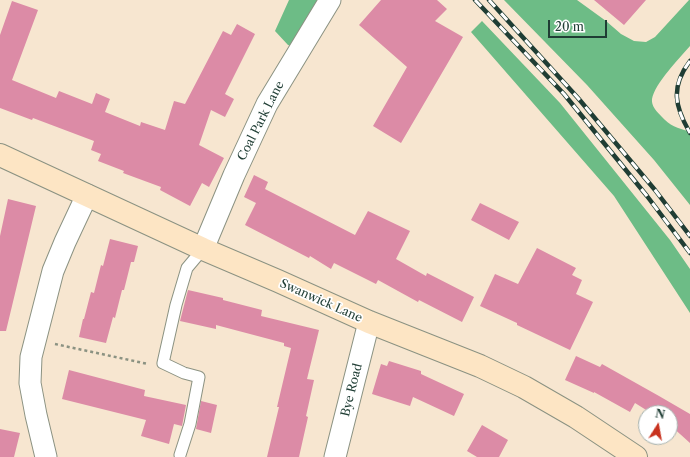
<!DOCTYPE html>
<style>
body{margin:0}
#map{position:relative;width:690px;height:457px;overflow:hidden;background:#f7e6d0;font-family:"Libre Caslon Text",serif}
canvas{display:block}
.north{position:absolute;left:638px;top:405px;width:40px;height:40px;box-sizing:border-box;background:#fff;border:1px solid #a5b1ae;border-radius:50%;rotate:11deg;font-size:11px;font-weight:700;line-height:16px;text-align:center;color:#1f3d34}
.north::after{content:'';display:block;margin:auto;width:14px;height:18px;background:#c8321e;clip-path:polygon(50% 0,100% 100%,50% 72%,0 100%)}
.scale{position:absolute;left:548px;top:20px;width:59px;height:18px;box-sizing:border-box;border:2px solid #1f3d34;border-top:0;padding-left:5px;font-size:12px;line-height:14px;white-space:nowrap;color:#1f3d34;-webkit-text-stroke:3px #fff;paint-order:stroke}
</style>
<div id="map">
<canvas width="690" height="457"></canvas>
<div class="north">N</div>
<div class="scale">20 m</div>
</div>
<script>
const ctx = document.querySelector('canvas').getContext('2d');
ctx.lineJoin = 'round';
function fillPath(path, color) { ctx.fillStyle = color; ctx.fill(path, 'evenodd'); }
function trace(path, color, width, dash) { ctx.strokeStyle = color; ctx.lineWidth = width; ctx.lineCap = dash ? 'butt' : 'round'; ctx.setLineDash(dash || []); ctx.stroke(path); }
function drawText(font, color, halo, rows, align = 'center') {
  ctx.font = font + ' "Libre Caslon Text",serif'; ctx.lineWidth = 3.5; ctx.setLineDash([]); ctx.textBaseline = 'middle'; ctx.strokeStyle = halo; ctx.fillStyle = color; for (const [text, x, y, turn = 0] of rows) {
    ctx.save(); ctx.translate(x, y); ctx.rotate((+turn || 0) * Math.PI / 180); ctx.textAlign = isNaN(turn) ? turn : align; if (halo) ctx.strokeText(text, 0, 0); ctx.fillText(text, 0, 0); ctx.restore();
  }
}
fillPath(new Path2D(`
 M289,0H323L292,46L288,45L275,31Z
 M504,0H577L606,21L621,34L634,41L646,42L655,37L689,0H690V46C679,59 655,83 652,99C651,106 657,112 662,117C669,125 678,129 689,131H690V205L654,160L587,85Z
 M482,21L560,103L670,240L690,269V313L614,196L471,32Z`), '#6dbc86');
fillPath(new Path2D(`
 M381,0H437L447,9L435,21L463,37L401,143L373,126L407,67L359,25Z
 M594,0H646L624,25Z
 M12,1L38,10L12,80L56,98L59,91L92,104L96,93L110,99L105,112L140,126L141,122L165,130L174,101L185,104L223,31L231,35L237,24L255,34L225,94L234,99L225,117L211,110L199,145L224,158L209,187L202,183L190,206L160,190L161,187L123,173L124,171L98,161L101,154L91,150L94,141L33,118L32,120L0,108V35Z
 M254,175L268,182L265,189L355,235L368,211L410,231L396,259L426,276L427,273L474,297L462,322L419,300L418,302L378,280L376,284L334,263L331,269L310,256L309,258L245,225L256,203L244,197Z
 M8,199L36,206L6,331H0V236Z
 M480,203L519,222L509,240L471,220Z
 M110,239L138,246L134,262H131L124,290H122L115,318L113,317L106,343L79,337L83,319H84L91,292L94,293L101,265L103,266Z
 M537,248L576,268L572,275L582,280L576,294L593,302L570,350L517,325V323L480,306L495,274L518,284Z
 M188,290L223,298V300L262,310L261,316L319,330L307,379L314,380L306,416L308,417L299,457H267L279,407H277L291,348L284,346V343L216,325V329L180,321Z
 M576,356L600,367L602,364L659,396L690,414V443L670,425V413H651L635,403L630,412L594,392V393L565,380Z
 M389,361L421,371V374L464,394L454,416L413,397L410,406L372,394L381,364L387,366Z
 M69,370L145,390L144,396L186,405L182,426L174,424L169,444L141,436L146,420L62,399Z
 M201,401L217,405L211,433L196,429Z
 M482,425L508,440L499,457H477L467,451Z
 M0,429L20,433L14,457H0Z`), '#dc8ba6');
const lane = new Path2D(`
 M180,455L190,424L199,377L184,373L163,363L176,305L187,268L203,249`);
const street = new Path2D(`
 M203,249L234,175L267,104L330,0
 M46,457L36,415L30,383L31,357L53,271L65,242L87,195
 M335,457L369,322`);
const secondary = new Path2D(`
 M0,155L203,249L278,281L369,322L480,366L524,387L576,417L636,457`);
trace(lane, '#8b9282', 13);
trace(street, '#8b9282', 23);
trace(secondary, '#8b9282', 24);
trace(new Path2D(`
 M55,344L148,364`), '#8b9282', 2.5, [3, 3]);
trace(lane, '#fff', 11);
trace(street, '#fff', 21);
trace(secondary, '#fde5c4', 22);
const rail = new Path2D(`
 M475,0L564,94L647,196L690,253
 M489,0L578,98L655,190L690,236
 M690,61C670,87 675,107 690,133`);
trace(rail, '#1f3d34', 4.5);
trace(rail, '#fff', 3, [9]);
drawText('12px', '#1f3d34', '#fff', [
 ["Coal Park Lane",261,121,-63],
 ["Swanwick Lane",321,301,24],
 ["Bye Road",352,390,-76]
]);
</script>
